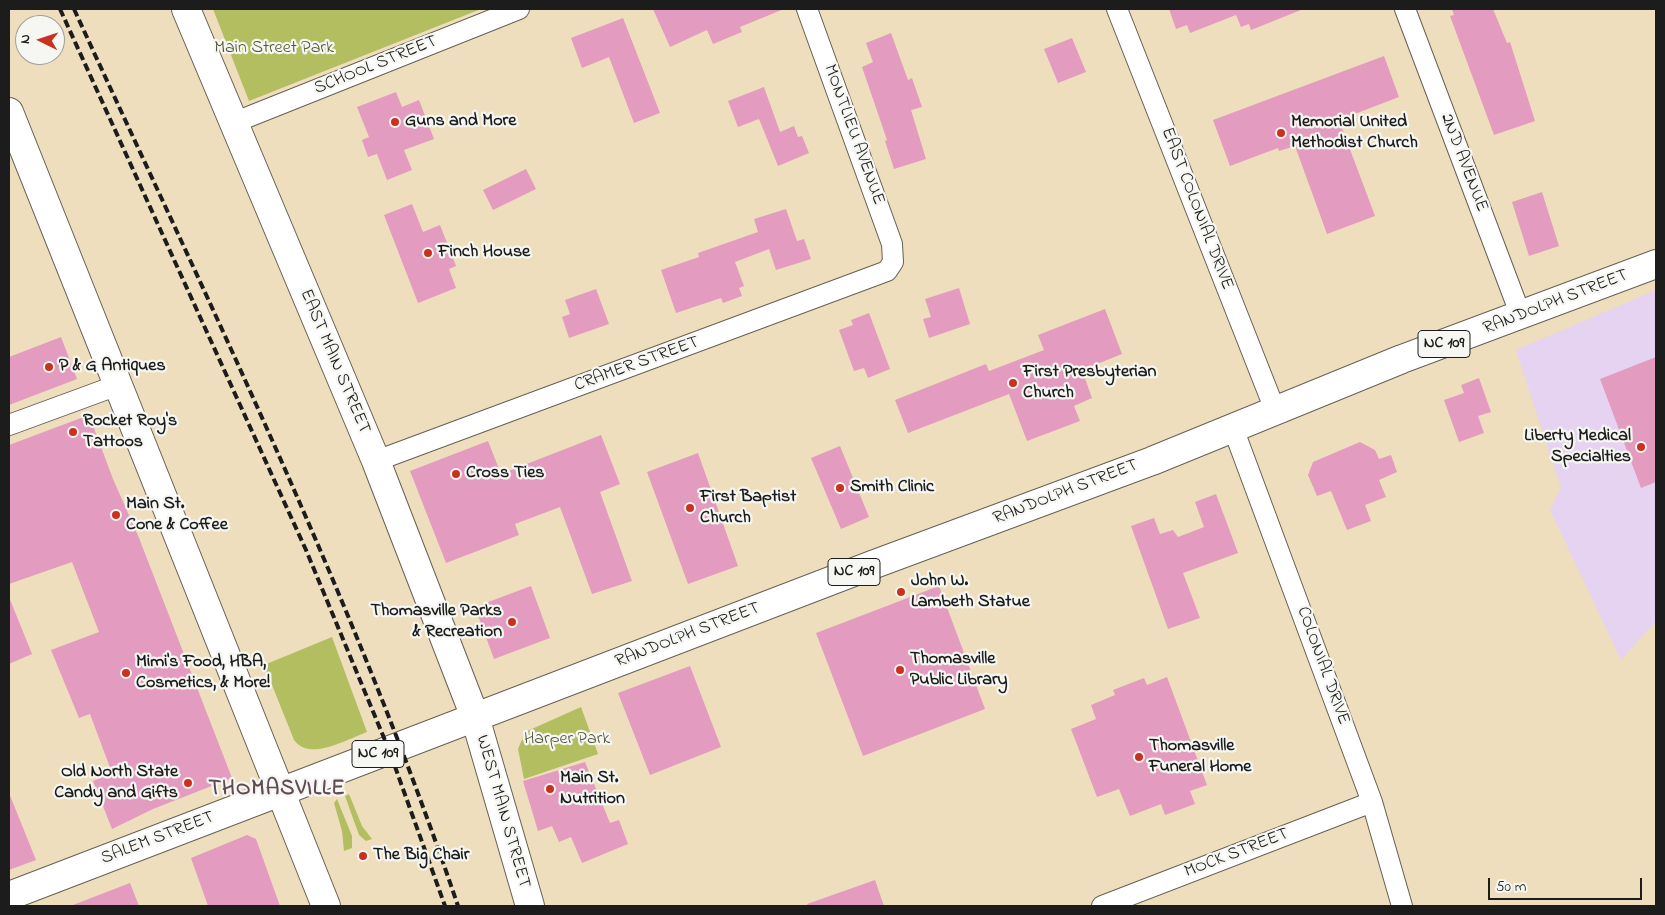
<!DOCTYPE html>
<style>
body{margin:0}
#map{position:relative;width:1665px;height:915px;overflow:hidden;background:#eedebd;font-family:"Indie Flower",sans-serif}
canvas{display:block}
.frame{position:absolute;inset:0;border:10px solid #1c1c1c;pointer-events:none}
.north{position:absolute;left:15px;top:15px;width:50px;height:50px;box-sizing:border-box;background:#f6f6f2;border:1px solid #9f9f9c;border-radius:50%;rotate:274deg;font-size:14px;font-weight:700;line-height:20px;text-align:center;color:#1c1c1c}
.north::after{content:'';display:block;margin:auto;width:18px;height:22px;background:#c8321e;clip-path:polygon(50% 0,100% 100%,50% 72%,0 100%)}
.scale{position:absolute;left:1488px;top:878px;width:154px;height:22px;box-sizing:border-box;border:2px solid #1c1c1c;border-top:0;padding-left:6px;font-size:15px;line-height:18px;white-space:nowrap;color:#1c1c1c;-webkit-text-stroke:4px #f6f6f2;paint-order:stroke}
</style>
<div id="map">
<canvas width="1665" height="915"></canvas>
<div class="frame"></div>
<div class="north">N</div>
<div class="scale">50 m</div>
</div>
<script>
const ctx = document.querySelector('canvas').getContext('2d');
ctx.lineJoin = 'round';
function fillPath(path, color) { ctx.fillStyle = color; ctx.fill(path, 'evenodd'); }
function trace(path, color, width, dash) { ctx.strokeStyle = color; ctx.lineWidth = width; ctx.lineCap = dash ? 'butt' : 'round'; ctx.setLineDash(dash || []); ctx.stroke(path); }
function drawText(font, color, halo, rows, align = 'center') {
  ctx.font = font + ' "Indie Flower",sans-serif'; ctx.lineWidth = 4.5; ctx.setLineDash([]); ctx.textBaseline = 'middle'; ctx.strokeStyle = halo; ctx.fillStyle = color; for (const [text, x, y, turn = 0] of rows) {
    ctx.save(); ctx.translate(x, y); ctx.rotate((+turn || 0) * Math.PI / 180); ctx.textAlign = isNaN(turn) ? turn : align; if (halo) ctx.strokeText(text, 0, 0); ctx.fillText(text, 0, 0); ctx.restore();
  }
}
fillPath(new Path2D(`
 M1656,290V621L1621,660L1550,510L1561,488L1516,350Z`), '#e5d3f1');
fillPath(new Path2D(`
 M213,9H481L249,101Z
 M332,637L367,732C347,739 310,762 294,740L264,665Z
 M581,707L598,754L524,779L518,749L525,732Z
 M349,794L362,826L372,839L366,841L359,835L345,796Z
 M337,799L352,836V848L344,851L342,831L334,803Z`), '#b2be60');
fillPath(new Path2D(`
 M653,9H784L740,27L742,32L713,44L707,30L670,47Z
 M1169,9H1301V10L1251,30L1249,24L1241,27L1236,15L1190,33L1187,25L1176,29Z
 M1452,9H1493L1507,43L1510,42L1535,121L1494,135L1450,16L1454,15Z
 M623,18L660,113L634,123L609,57L582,68L571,38Z
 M891,33L908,80L912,78L922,107L911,110L926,159L894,169L885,141L887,140L862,67L873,62L866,43Z
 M1072,38L1086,72L1058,83L1044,49Z
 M1384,56L1399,97L1339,120L1375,216L1327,234L1295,146L1279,151L1278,148L1230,166L1213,120Z
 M764,87L780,132L794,126L798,137L802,136L809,153L778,166L759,119L738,127L728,101Z
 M396,92L402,107L419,100L434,139L404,150L412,170L387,180L377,154L368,157L362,140L369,137L357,107Z
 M526,169L536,189L493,210L483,190Z
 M1542,192L1559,246L1529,256L1512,202Z
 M412,204L423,232L440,225L456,266L449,269L456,288L418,303L384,215Z
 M786,209L797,241L804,239L811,259L776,270L769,249L735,262L744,286L739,288L742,296L723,303L721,298L676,313L661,270L699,257L698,253L758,232L754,219Z
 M959,288L970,324L929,338L923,319L931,317L925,299Z
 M596,289L609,324L569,338L562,317L570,314L565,300Z
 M1105,309L1122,354L1082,370L1092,398L1074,406L1080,421L1027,441L1009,394L908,433L895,400L986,364L989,371L1044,350L1038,335Z
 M869,313L890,369L868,378L864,368L854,371L839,330L853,325L851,320Z
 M61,337L77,379L9,405V357Z
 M1656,357V482L1641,488L1600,379Z
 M1479,378L1491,412L1478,416L1484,433L1459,442L1444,400L1464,393L1461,385Z
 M89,415L113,479L139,538L232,778L153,809L112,829L93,781L112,773L90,714L79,718L51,650L99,632L72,562L9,584V445Z
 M601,435L620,484L600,492L632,581L592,594L560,507L515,524L519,535L446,563L410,471L488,441L501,474Z
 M1360,442L1375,450L1379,459L1391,455L1397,472L1379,480L1386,497L1365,505L1371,521L1347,530L1331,491L1317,496L1308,475L1313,462Z
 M840,446L869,517L841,529L811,458Z
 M698,453L738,566L688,584L647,472Z
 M1216,494L1238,553L1183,573L1200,618L1168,629L1131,526L1154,518L1160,534L1173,530L1178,537L1204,527L1195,502Z
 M531,586L550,638L494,659L475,607Z
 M939,586L985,709L863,756L816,633Z
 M9,597L32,654L9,664Z
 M690,666L721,747L650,775L618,693Z
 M1167,677L1207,785L1190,791L1195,804L1165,815L1161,804L1130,816L1119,789L1097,797L1071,729L1096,719L1091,705L1115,695L1113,690L1144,678L1147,685Z
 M585,762L610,823L619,820L628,844L582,863L571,837L559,842L552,826L538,831L523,781Z
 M9,793L36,860L9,870Z
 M247,835L256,839L280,906H208L191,858Z
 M875,880L884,906H808L807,904Z
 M130,883L139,906H73V905Z`), '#e39cbf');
const street = new Path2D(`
 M1117,9L1275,410
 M1405,9L1521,316
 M233,123L519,9
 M9,425L118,385
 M1233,428L1372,802L1402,906
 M376,461L887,271L893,262L892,244L807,9
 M1102,906L1372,802`);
const secondary = new Path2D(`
 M186,9L376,461L475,717L530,906
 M9,112L326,906`);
const primary = new Path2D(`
 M9,896L872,565L1152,461L1402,359L1656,264`);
trace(street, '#666054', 22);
trace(secondary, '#666054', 30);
trace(primary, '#666054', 30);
trace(street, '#fff', 20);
trace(secondary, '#fff', 28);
trace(primary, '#fff', 28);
trace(new Path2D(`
 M60,9L306,550L389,750L445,906
 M74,9C209,304 354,598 458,906`), '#1c1c1c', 4, [8, 4]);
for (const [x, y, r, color] of [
 [395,122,5,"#c8321e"],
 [1281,133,5,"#c8321e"],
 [428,253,5,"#c8321e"],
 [49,367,5,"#c8321e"],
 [1013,383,5,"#c8321e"],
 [73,432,5,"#c8321e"],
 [1641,447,5,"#c8321e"],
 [456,474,5,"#c8321e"],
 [840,488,5,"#c8321e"],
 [690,508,5,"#c8321e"],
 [116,515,5,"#c8321e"],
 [901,592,5,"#c8321e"],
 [512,622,5,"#c8321e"],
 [900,670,5,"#c8321e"],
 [126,673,5,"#c8321e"],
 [1139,757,5,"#c8321e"],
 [188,783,5,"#c8321e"],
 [550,789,5,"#c8321e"],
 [363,856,5,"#c8321e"]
]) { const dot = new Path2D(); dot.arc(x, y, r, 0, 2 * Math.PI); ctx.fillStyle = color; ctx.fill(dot); trace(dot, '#f6f6f2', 2); }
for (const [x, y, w] of [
 [1444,344,52],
 [854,572,52],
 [378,754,52]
]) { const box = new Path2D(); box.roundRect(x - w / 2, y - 13.5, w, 27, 4); ctx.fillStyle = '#f6f6f2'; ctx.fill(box); trace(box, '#1c1c1c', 1); }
drawText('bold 16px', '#1c1c1c', null, [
 ["NC 109",1444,344],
 ["NC 109",854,572],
 ["NC 109",378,754]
]);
drawText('18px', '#505534', '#f6f6f2', [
 ["Main Street Park",274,49],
 ["Harper Park",567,740]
]);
drawText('18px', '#1c1c1c', '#f6f6f2', [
 ["SCHOOL STREET",376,66,-22],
 ["MONTLIEU AVENUE",853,135,70],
 ["2ND AVENUE",1463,163,69],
 ["EAST COLONIAL DRIVE",1196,209,69],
 ["RANDOLPH STREET",1556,303,-21],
 ["EAST MAIN STREET",334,362,67],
 ["CRAMER STREET",637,365,-20],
 ["RANDOLPH STREET",1066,493,-21],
 ["RANDOLPH STREET",688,636,-21],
 ["COLONIAL DRIVE",1322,666,70],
 ["WEST MAIN STREET",502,812,74],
 ["SALEM STREET",158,839,-21],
 ["MOCK STREET",1237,854,-21]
]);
drawText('bold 18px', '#1c1c1c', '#f6f6f2', [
 ["Guns and More",405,122],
 ["Memorial United",1291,123],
 ["Methodist Church",1291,144],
 ["Finch House",438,253],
 ["P & G Antiques",59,367],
 ["First Presbyterian",1023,373],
 ["Church",1023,394],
 ["Rocket Roy's",83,422],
 ["Tattoos",83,443],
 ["Liberty Medical",1631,437,"right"],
 ["Specialties",1631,458,"right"],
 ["Cross Ties",466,474],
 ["Smith Clinic",850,488],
 ["First Baptist",700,498],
 ["Church",700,519],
 ["Main St.",126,505],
 ["Cone & Coffee",126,526],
 ["John W.",911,582],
 ["Lambeth Statue",911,603],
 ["Thomasville Parks",502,612,"right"],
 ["& Recreation",502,633,"right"],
 ["Thomasville",910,660],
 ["Public Library",910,681],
 ["Mimi's Food, HBA,",136,663],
 ["Cosmetics, & More!",136,684],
 ["Thomasville",1149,747],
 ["Funeral Home",1149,768],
 ["Old North State",178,773,"right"],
 ["Candy and Gifts",178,794,"right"],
 ["Main St.",560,779],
 ["Nutrition",560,800],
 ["The Big Chair",373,856]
], 'left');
ctx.letterSpacing = '1px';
drawText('bold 22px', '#624955', '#f6f6f2', [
 ["THOMASVILLE",277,790]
]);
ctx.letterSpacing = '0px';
</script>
